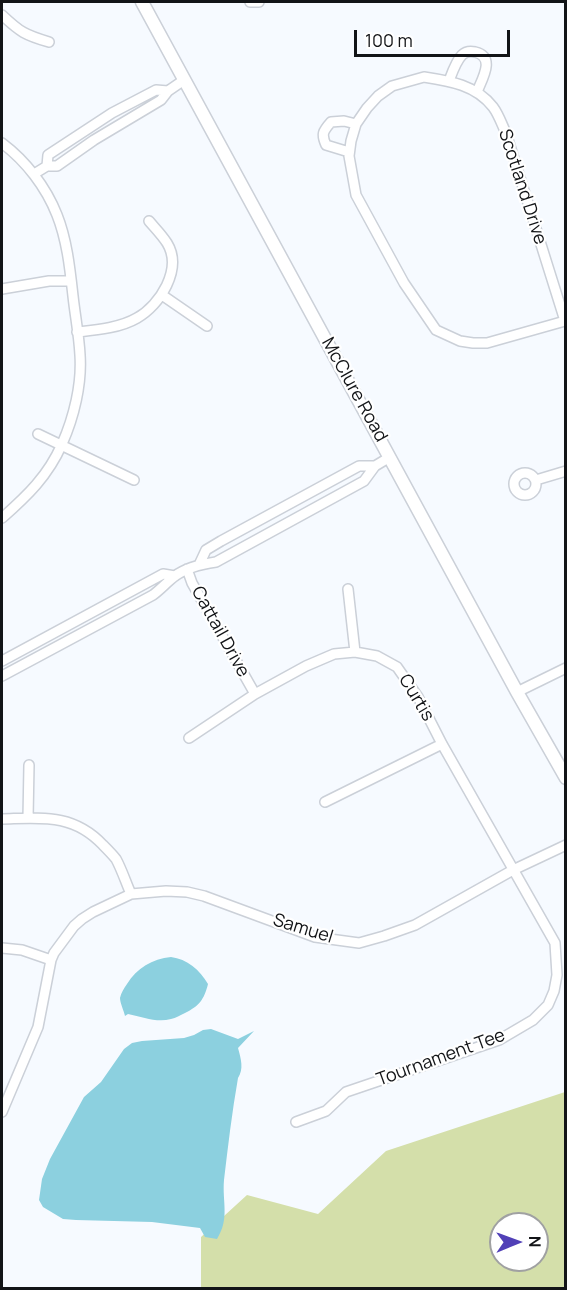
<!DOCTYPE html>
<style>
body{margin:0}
#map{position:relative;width:567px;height:1290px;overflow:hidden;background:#f6faff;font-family:Manrope,sans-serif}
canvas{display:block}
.frame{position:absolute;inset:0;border:3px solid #121417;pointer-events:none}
.north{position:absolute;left:489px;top:1212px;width:60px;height:60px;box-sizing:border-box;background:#fff;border:2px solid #a0a1a2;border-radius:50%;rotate:89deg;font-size:16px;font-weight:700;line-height:24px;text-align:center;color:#121417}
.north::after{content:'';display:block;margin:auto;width:21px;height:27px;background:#5140b7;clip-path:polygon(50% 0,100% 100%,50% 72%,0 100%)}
.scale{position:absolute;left:354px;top:30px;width:156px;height:27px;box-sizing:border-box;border:3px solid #121417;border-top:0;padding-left:8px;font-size:18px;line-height:21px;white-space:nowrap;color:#121417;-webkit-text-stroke:4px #fff;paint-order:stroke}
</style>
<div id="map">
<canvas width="567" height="1290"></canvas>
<div class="frame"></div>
<div class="north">N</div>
<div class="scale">100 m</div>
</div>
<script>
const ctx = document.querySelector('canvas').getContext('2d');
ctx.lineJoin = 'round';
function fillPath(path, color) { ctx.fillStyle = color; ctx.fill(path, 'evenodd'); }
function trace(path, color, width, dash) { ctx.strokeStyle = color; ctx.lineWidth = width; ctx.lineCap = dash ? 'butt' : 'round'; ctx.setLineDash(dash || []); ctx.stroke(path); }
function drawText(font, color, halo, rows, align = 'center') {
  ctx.font = font + ' Manrope,sans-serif'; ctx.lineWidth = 4.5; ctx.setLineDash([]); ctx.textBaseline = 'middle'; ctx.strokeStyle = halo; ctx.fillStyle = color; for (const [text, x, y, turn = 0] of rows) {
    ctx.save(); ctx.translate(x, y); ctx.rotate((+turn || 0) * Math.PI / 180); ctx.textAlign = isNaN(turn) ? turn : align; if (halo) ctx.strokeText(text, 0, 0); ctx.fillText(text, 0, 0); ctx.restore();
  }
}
fillPath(new Path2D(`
 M565,1092V1288H201V1237L247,1195L318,1214L386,1151ZM501,1224H537V1260H501Z`), '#d4dfaa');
fillPath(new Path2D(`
 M171,957C187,959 200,970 208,984C204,1000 199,1006 185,1013C180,1015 176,1018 171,1019C157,1023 143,1017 128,1014L125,1016C124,1011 120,1003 120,998C121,993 124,988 127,984C137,968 152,959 171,957Z
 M211,1029L238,1039L254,1031L238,1048C241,1059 244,1069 238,1078C232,1112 228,1146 224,1180C222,1202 230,1218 217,1239L205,1237L200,1228L152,1222L76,1220L63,1219L43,1207L39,1200L42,1179L50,1159L84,1097L101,1082L124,1049L132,1043L142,1041L184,1038L194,1035L203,1030Z`), '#8cd0df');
const minor = new Path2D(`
 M250,2H259
 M2,15C20,32 25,35 49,42
 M424,77C450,81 476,85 493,107C499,115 502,125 506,133L565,321L487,343H473L460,341L436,330L404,283L356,195L349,156L351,141L356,124L367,108L378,96L392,86Z
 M449,81C452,73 456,61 462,55C465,52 470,51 475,52C496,57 482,79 477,92
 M2,143C26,161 46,187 57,215C67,240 70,269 73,296C75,315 79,335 80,355C82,384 74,417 62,444C48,476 27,496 2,518
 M349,152L326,145C321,134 323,131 331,122L344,121L356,124
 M47,166L48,155L112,113L156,90L168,91
 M34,174L47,166H57L94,140L161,100L168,91L184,80
 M2,289L49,281H71
 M162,295L207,326
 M77,332C96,330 120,328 137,318C160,305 183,269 167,243C162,235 155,228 149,221
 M38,434L134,480
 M514 484a11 11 0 1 1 22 0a11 11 0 1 1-22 0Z
 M536,480L566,471
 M199,565L206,550L221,541L359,466H375
 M187,569L192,583L255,694
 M348,589L355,652
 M2,661L163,574L175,576
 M2,676L153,595C161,589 167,582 175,576C187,567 202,564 216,562L364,481L375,466L390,457
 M517,692L566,668
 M189,738L255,694L306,666L334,654L355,652L377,656L397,667L418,697L442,744L555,943L557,975L554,991L548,1005L533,1020L499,1040L346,1092L326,1111L296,1122
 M325,802L442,744
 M28,818L29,765
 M2,819C41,818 73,813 103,845C107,849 112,854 116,859C122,870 126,883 131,894
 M2,948L22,950L51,960
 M2,1112L38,1027L51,960L54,953L74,926L82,919L93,912L131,894L166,891L187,892L204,896L315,937L359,943L384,936L415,925L513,870L566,845`);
const tertiary = new Path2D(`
 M142,2L517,692L566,778`);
trace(minor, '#cbd0d8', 12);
trace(tertiary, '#cbd0d8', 15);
trace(minor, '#fff', 9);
trace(tertiary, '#fff', 12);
drawText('18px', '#121417', '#fff', [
 ["Scotland Drive",522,187,72],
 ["McClure Road",354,390,61],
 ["Cattail Drive",220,632,61],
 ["Curtis",416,698,59],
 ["Samuel",303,929,17],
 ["Tournament Tee",441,1058,-20]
]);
</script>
